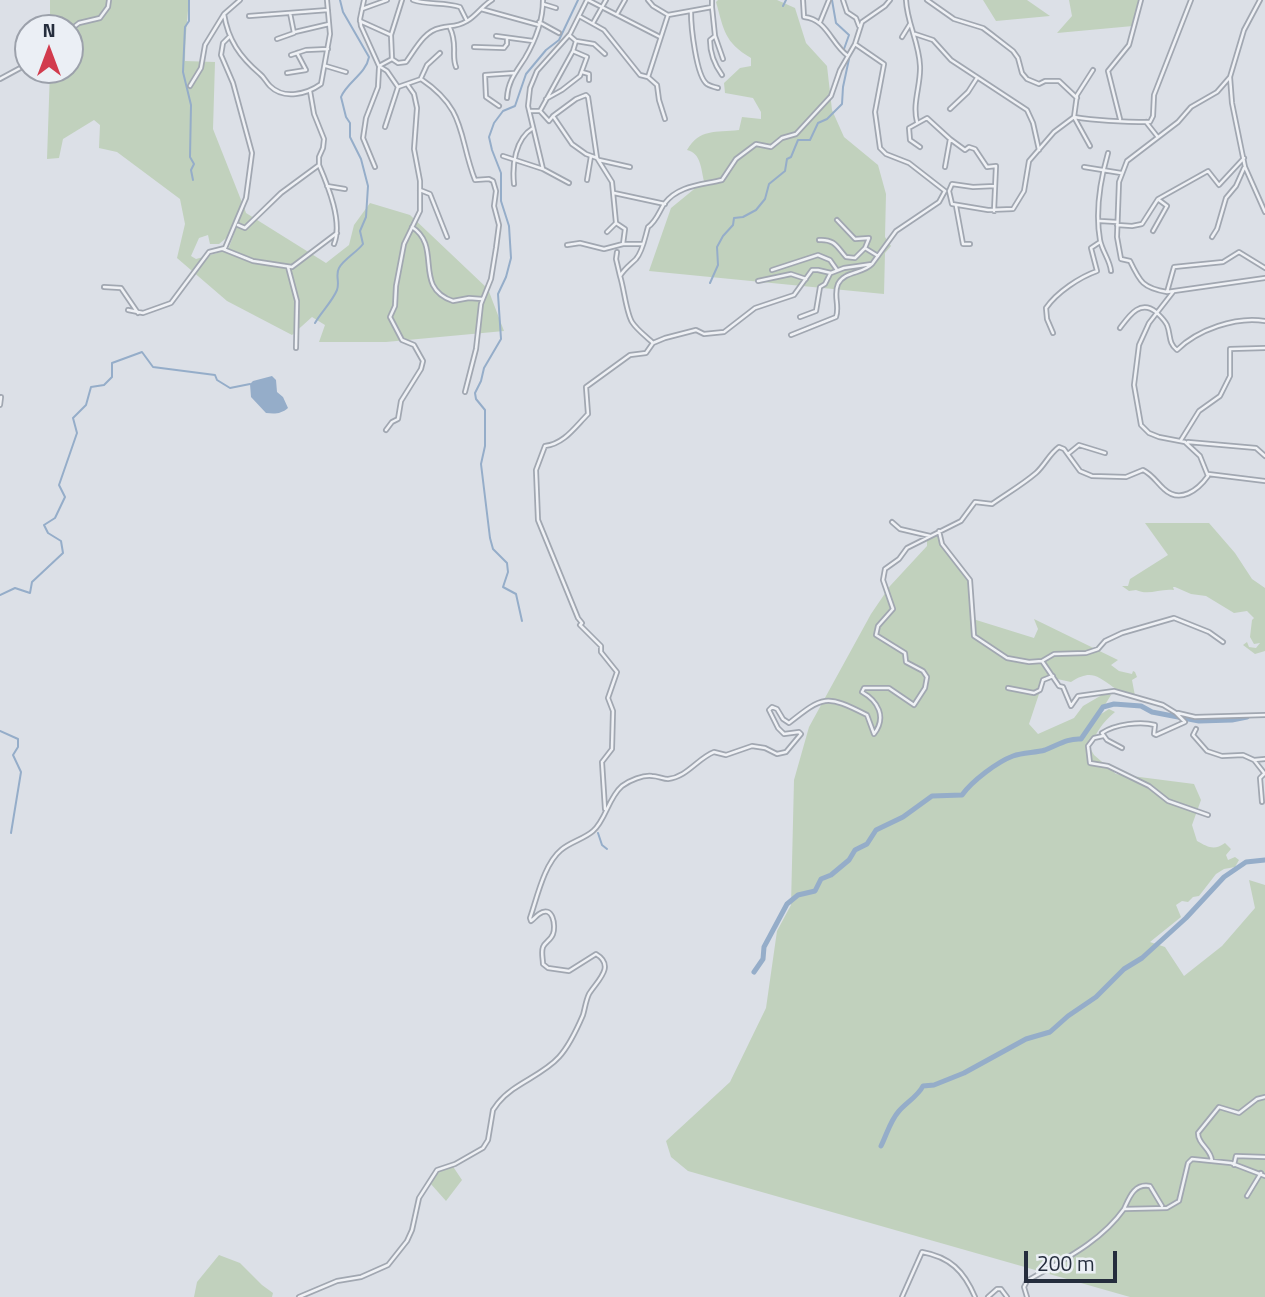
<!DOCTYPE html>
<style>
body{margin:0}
#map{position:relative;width:1265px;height:1297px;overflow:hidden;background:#dce0e7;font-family:"Titillium Web",sans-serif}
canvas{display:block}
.north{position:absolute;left:14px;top:14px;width:70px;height:70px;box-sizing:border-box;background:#ebeff5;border:2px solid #9ca1ab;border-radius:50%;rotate:0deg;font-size:19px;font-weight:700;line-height:28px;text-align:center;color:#252d3d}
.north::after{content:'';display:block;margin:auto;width:24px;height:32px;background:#d23b4d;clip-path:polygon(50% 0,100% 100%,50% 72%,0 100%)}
.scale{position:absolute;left:1024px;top:1251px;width:93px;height:32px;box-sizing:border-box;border:4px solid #252d3d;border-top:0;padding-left:9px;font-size:21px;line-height:24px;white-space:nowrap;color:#252d3d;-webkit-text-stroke:5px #ebeff5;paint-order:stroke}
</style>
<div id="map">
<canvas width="1265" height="1297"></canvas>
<div class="north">N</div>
<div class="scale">200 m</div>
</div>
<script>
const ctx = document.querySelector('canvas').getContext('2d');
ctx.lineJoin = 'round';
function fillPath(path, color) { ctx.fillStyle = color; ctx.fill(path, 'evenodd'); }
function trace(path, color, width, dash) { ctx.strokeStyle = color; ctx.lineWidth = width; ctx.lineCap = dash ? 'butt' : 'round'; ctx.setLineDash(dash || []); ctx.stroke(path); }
fillPath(new Path2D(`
 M50,0H189C187,21 185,40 185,61L215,62L213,129L243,205L230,235L219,244H210L208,235L199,238L191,256L196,259L228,250L244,207L246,213L326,263L349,245L354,225L370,203L410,215L488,289L504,331L386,342H319L325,325L312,317L292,335L227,301L177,258L185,224L180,199L117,152L99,148L100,125L94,120L63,139L59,158L47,159L50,70H70V28H50Z
 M718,0H777L795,8L806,43L827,66L832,110L844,137L878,165L886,194L885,237L891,246L885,253L884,294L649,271L671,208L704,181C701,169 701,153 687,150C700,128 715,133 739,130L742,117L761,119V112L753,98L725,93L724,83L740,68L751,66V58C724,42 724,30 716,2Z
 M983,0H1027L1050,16L996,21Z
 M1069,0H1139L1133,26L1057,33L1072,16Z
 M1145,523H1209L1235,553L1252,579L1265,588V651L1255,654L1243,645L1247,642L1249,647L1256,648L1260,643L1254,644L1250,637L1252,620L1254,618L1247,611L1234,613L1206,596L1191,594L1175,587H1173L1174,590C1160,588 1149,596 1136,590L1129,591L1122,586H1128L1130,579L1168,555Z
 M936,531L943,546L972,579L973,619L1034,638L1038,629L1034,619L1118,660L1111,665L1119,671L1132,674L1133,671L1135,672L1137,677L1132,680L1135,696C1128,693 1119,691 1113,687C1096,675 1090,670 1071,682L1048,677L1039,694L1029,724L1038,734L1074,718L1083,706L1107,692L1111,695L1098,716L1109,709L1115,712C1102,723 1096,732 1090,748L1094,755L1116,774L1194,784L1201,800L1192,825L1197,841C1208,847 1214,851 1225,843L1231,849L1226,855L1228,860L1235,857L1239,860L1235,867L1224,869L1216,874L1199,896L1193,897L1188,902L1182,901L1176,905L1181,917L1150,942L1165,947L1184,976L1222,946L1255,908L1249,880L1265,885V1297H1130L688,1171L671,1157L666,1141L730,1082L766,1008L777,931L791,905L794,780L809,727L871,614L890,586L927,546V541Z
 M452,1165L462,1180L446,1201L430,1183L440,1169Z
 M219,1255L240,1263L262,1285L273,1293L272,1297H194L197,1282Z`), '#c1d1bd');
fillPath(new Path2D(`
 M272,376L276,380L277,392L283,397L288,408C281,414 275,414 266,413L251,397L250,384L253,381Z`), '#95adc9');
trace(new Path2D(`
 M189,0V21L185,27L183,72L191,105L190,157L194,164L191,170L193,180
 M832,0L836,23L849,35L844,49
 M783,6L786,0
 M710,283L718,265L717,247L723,236L733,225L734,218L743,217L756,210L765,199L769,184L785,171L787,159L791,157L798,140H810L818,123L827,119L842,104L843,87L849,59
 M315,323C321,312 332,302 337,290C340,282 335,275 339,268C344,259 356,253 363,244L360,231L366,217L368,186L361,159L350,137V123L346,117L341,97C347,82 366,74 369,57L343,12L340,0
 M0,595L15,588L30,593L32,582L63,553L61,541L48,533L44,525L55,518L65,497L59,485L77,433L73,418L86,405L91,387L104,385L112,377V363L142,352L153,367L215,375L217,380L230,388L250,384
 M522,621L516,594L503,587L508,572L507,563L493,549L490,538L481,464L485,446V410L476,399L475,393L481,381L484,368L501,339L498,294L506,277L511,258L509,226L501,201V173L492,150L489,137L494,123L503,111L515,106L526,74L546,50L559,40L578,0
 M0,731L18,739V747L13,755L21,772L11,833
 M598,833L602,845L607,849`), '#95adc9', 2);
trace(new Path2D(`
 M754,972L763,959L764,947L787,904L798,895L815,891L821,879L831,875L849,860L855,850L867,844L876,830L903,817L932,796L962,795C972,781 997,762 1013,756C1023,752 1035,753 1045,750C1058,745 1068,738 1081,739L1103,707L1114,704L1141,706L1152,712L1199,721L1232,720L1247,717
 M881,1146C887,1134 890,1121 899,1111C907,1102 918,1096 923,1086L934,1085L964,1073L1026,1039L1050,1032L1068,1016L1096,997L1124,969L1142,958L1186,918L1224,877L1246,862L1265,860`), '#95adc9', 5);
const street = new Path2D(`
 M240,0L224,14C228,40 240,57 260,74C264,77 266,82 270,86C284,100 307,94 321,84L330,34L327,0
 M364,0L360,19L361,26L379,66L387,71L398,87L385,127
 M413,0C427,5 444,2 460,7L467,21
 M588,0L660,37
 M648,0L653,6L668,15
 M803,0L804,17C827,19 831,44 848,56
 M843,0L847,12L856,18L859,26
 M906,0C907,23 919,42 920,66C921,85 912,103 917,122
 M927,0L954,19L983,28L991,34L1013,51L1018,58L1022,73L1027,79L1039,84L1045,81H1059L1077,98
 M1260,0L1244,30L1230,77L1232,103L1245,167L1265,212
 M543,4L556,8
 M712,7L715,36L723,59
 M362,9L387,0
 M481,9L539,25
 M691,12C691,26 696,76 707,84C710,86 714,87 718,88
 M617,14L625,0
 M668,15L712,7V0
 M249,16L328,10
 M579,16L604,30L640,75L648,77L657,85L659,100L665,119
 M360,21L391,35
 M539,22L559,33
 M820,22L829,0
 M593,23L606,0
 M450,28C458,45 451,55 456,67
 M70,30L79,23L100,18L108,7L109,0
 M295,32L329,24
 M915,34L933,40L951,60L1027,110L1033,123L1039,150
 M496,36L533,41
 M715,36L710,40C710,53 714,64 722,75
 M902,37L910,24
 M277,39L294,33L290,13
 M576,41L594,44L605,54
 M855,44L884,64L875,112L880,148L886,154L909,163L945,191
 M474,47L504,48L507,44V38
 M291,55L306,50L328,49
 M392,59L398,63L406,62C415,50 424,31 440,28C451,25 455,28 467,21C476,16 482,6 492,0
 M392,59L391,35L402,0
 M326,66L346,72
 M379,66L392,59
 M582,72L589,74V80
 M287,73L306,70L297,53
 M648,77L668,15
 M1230,77L1217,92L1191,107L1178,122L1127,161L1119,182L1117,237L1121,259L1130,261C1140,282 1143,288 1167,292L1265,278
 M421,78L427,65L440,53
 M0,79L24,66L28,61
 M190,86L201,68L205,45L224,14
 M398,87L421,79C467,110 458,136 475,180L489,179L493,181L496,191L494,206L499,225L496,248L491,279L481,304L476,349L465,392
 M310,91L314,114L324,139L323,148L319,157V165C328,186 343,222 334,244
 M507,98C508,81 516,72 525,58C535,41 543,20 543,0
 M546,99L562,90L580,76L587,57L573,51
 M499,106L486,97L485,75L514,73
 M950,109L968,92L977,78
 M530,111H540L573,51L576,41L569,35
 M540,111L549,121L553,116L572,144L586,154L597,158L612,182L616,223
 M553,116L576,99L586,95L588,97L597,158
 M1120,119L1108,71L1129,45L1141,0
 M1146,122L1157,136
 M950,139L965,150L969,147L975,149L987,167L996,166L994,211
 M1090,146L1074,117L1077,95L1093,70
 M920,147L910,140L909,128L927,118L950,139L945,167
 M1108,153C1100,181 1095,211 1100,240C1102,251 1110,260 1111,271
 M503,156L543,169
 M599,160L630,167
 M375,167L363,138L366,118L378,87L379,68
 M1084,167L1121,173
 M587,180L591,156
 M569,183L543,169L528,106L530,88L537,71L570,34L587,0
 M514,184C512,165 515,139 533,128
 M327,186L345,189
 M995,186L973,187L952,184L949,191L952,204L988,210L1013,209L1024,191L1029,161L1054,132L1074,117C1099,121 1124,122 1150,122L1153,116L1154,95L1191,0
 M420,190L430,194L447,237
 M614,193L665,204
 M956,206L963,244H970
 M837,220L855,239L869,238L865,248
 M1100,221L1117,222
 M616,223L625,229L623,244
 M238,225L245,228L247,226L281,193L319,165
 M1117,225L1132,226L1142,224L1158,199L1208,171L1219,185L1244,158
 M412,227C443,247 412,287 453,301L469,298L482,299
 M1153,231L1167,206L1159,200
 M607,232L616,223
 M1212,237L1217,229L1226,198L1236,186L1244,168
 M819,240C835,239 837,247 846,257L855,258L865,248L878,256
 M567,245L580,243L604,249L623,244H643
 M223,249L253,261L292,267L337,233
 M617,252L616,259L620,276
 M288,267L297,301L296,348
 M772,270L818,255L830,260L837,270
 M758,281L791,274L806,279
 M104,287L121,288L138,313
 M1167,292L1174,267L1223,262L1239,252L1265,268
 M128,310L143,313L171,303L209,252L225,248L246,198L252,153L233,83L221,55L223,43L229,37
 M800,317L816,311L820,287L825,284L830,274
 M1120,328C1129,316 1140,299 1156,312C1160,316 1164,319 1167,325C1171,335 1168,343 1177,350C1197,330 1236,316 1265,321
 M1053,333L1047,319L1046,308C1057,292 1080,277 1097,271L1091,248L1100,242
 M791,335L836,317C840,306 833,295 838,284C844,271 863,274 872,264
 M653,343C647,337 637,330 632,322C626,312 624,288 620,276C625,268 630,265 636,259C643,251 645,237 648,227C656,222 659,212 664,204C678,185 702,185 722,180L736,159L756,144L771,147L782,138L796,134L831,96L840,70L855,44L862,22L885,6L890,0
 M0,405L1,397
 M386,430L392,422L398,419L401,401L421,369L423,361L414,345L402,340L390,317L395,306L396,286L404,244L420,211V181L414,149L417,108L414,94L407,84
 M1181,440L1199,411L1220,396L1230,376V349L1265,348
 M1188,442L1256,448L1265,456
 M1068,454L1079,445L1105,453
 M1208,474L1265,481
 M892,522L900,529L930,536
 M939,531L942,544L970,580L974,636L1007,658L1029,662L1042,661L1054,654L1086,653L1098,649L1105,641L1122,633L1174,618L1209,632L1223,642
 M1042,661L1059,686L1063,687L1071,706L1078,696L1114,691L1163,705L1176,713L1185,722L1156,735L1154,734L1155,725C1141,721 1115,724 1102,733L1107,740L1122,748
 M1008,688L1034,693L1040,690L1043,680L1053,676
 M1178,713L1195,717L1265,715
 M1196,729L1193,735L1207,751L1222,756L1243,755L1254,760L1265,774
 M1103,736L1094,738L1088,746L1090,763L1108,766L1149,786L1168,801L1208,815
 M1254,760L1265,759
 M1262,802L1260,778L1264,774
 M605,809L602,762L612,749L613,711L608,698L617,672L601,652V646L580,625L582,623L578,618L538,520L536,470L545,446C564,444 575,427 588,414L586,387L630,355L646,353L653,343L665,338L696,330L704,334L724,332L755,308L794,295L812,270H818L831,273L844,268L872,264L896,231L939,202L945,191
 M1212,1161C1211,1148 1198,1145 1198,1133L1219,1107L1239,1113L1257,1099L1265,1097
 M1234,1165L1236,1156L1265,1157
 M1247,1196L1261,1173
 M1124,1209C1129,1198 1134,1183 1150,1186L1162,1206
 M299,1297L337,1281L361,1277L388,1265L407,1241L412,1230L419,1198L437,1170L455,1164L483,1148L488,1140L493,1110L498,1103C514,1083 542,1076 559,1057C569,1046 577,1029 583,1015C585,1008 586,1000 589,994C597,981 616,966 596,954L569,971L548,968L543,964C543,959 541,952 543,947C545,942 551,940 553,934C556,926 553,904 539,914C536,916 534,919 531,921L530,918C537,898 544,864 561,850C570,842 584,839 593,831C606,820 608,798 622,786C630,780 643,775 652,776C658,776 663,779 668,779C687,777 698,758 714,752L726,755L752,746L765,748L777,754L786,752L801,734L799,732L784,734L778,728L769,710L772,707L777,709L783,719L789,723C823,696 826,694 867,715L874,734C887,717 878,701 862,692L864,688H889L914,705L925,688L927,677L923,671L906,662L905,653L876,635L878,626L893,609L883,580L885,569L899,559L907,548L961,521L975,502L992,504C1006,494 1022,485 1036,473C1045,465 1049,454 1059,447L1064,449L1080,471L1092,476L1126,477L1143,470C1153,475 1157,483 1164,489C1180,504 1198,490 1208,476L1200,456L1185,442L1159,437L1149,433L1141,425L1134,385L1139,345L1149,323L1173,292
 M902,1297L922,1252C950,1257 964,1271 975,1297
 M988,1297L997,1289H1001L1007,1297
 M1027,1297L1024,1287L1027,1281C1061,1261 1100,1243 1124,1209L1167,1208L1179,1201L1188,1163L1192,1159L1231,1163L1265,1176`);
trace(street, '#a1a7b1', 6);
trace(street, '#eff1f5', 2.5);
</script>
